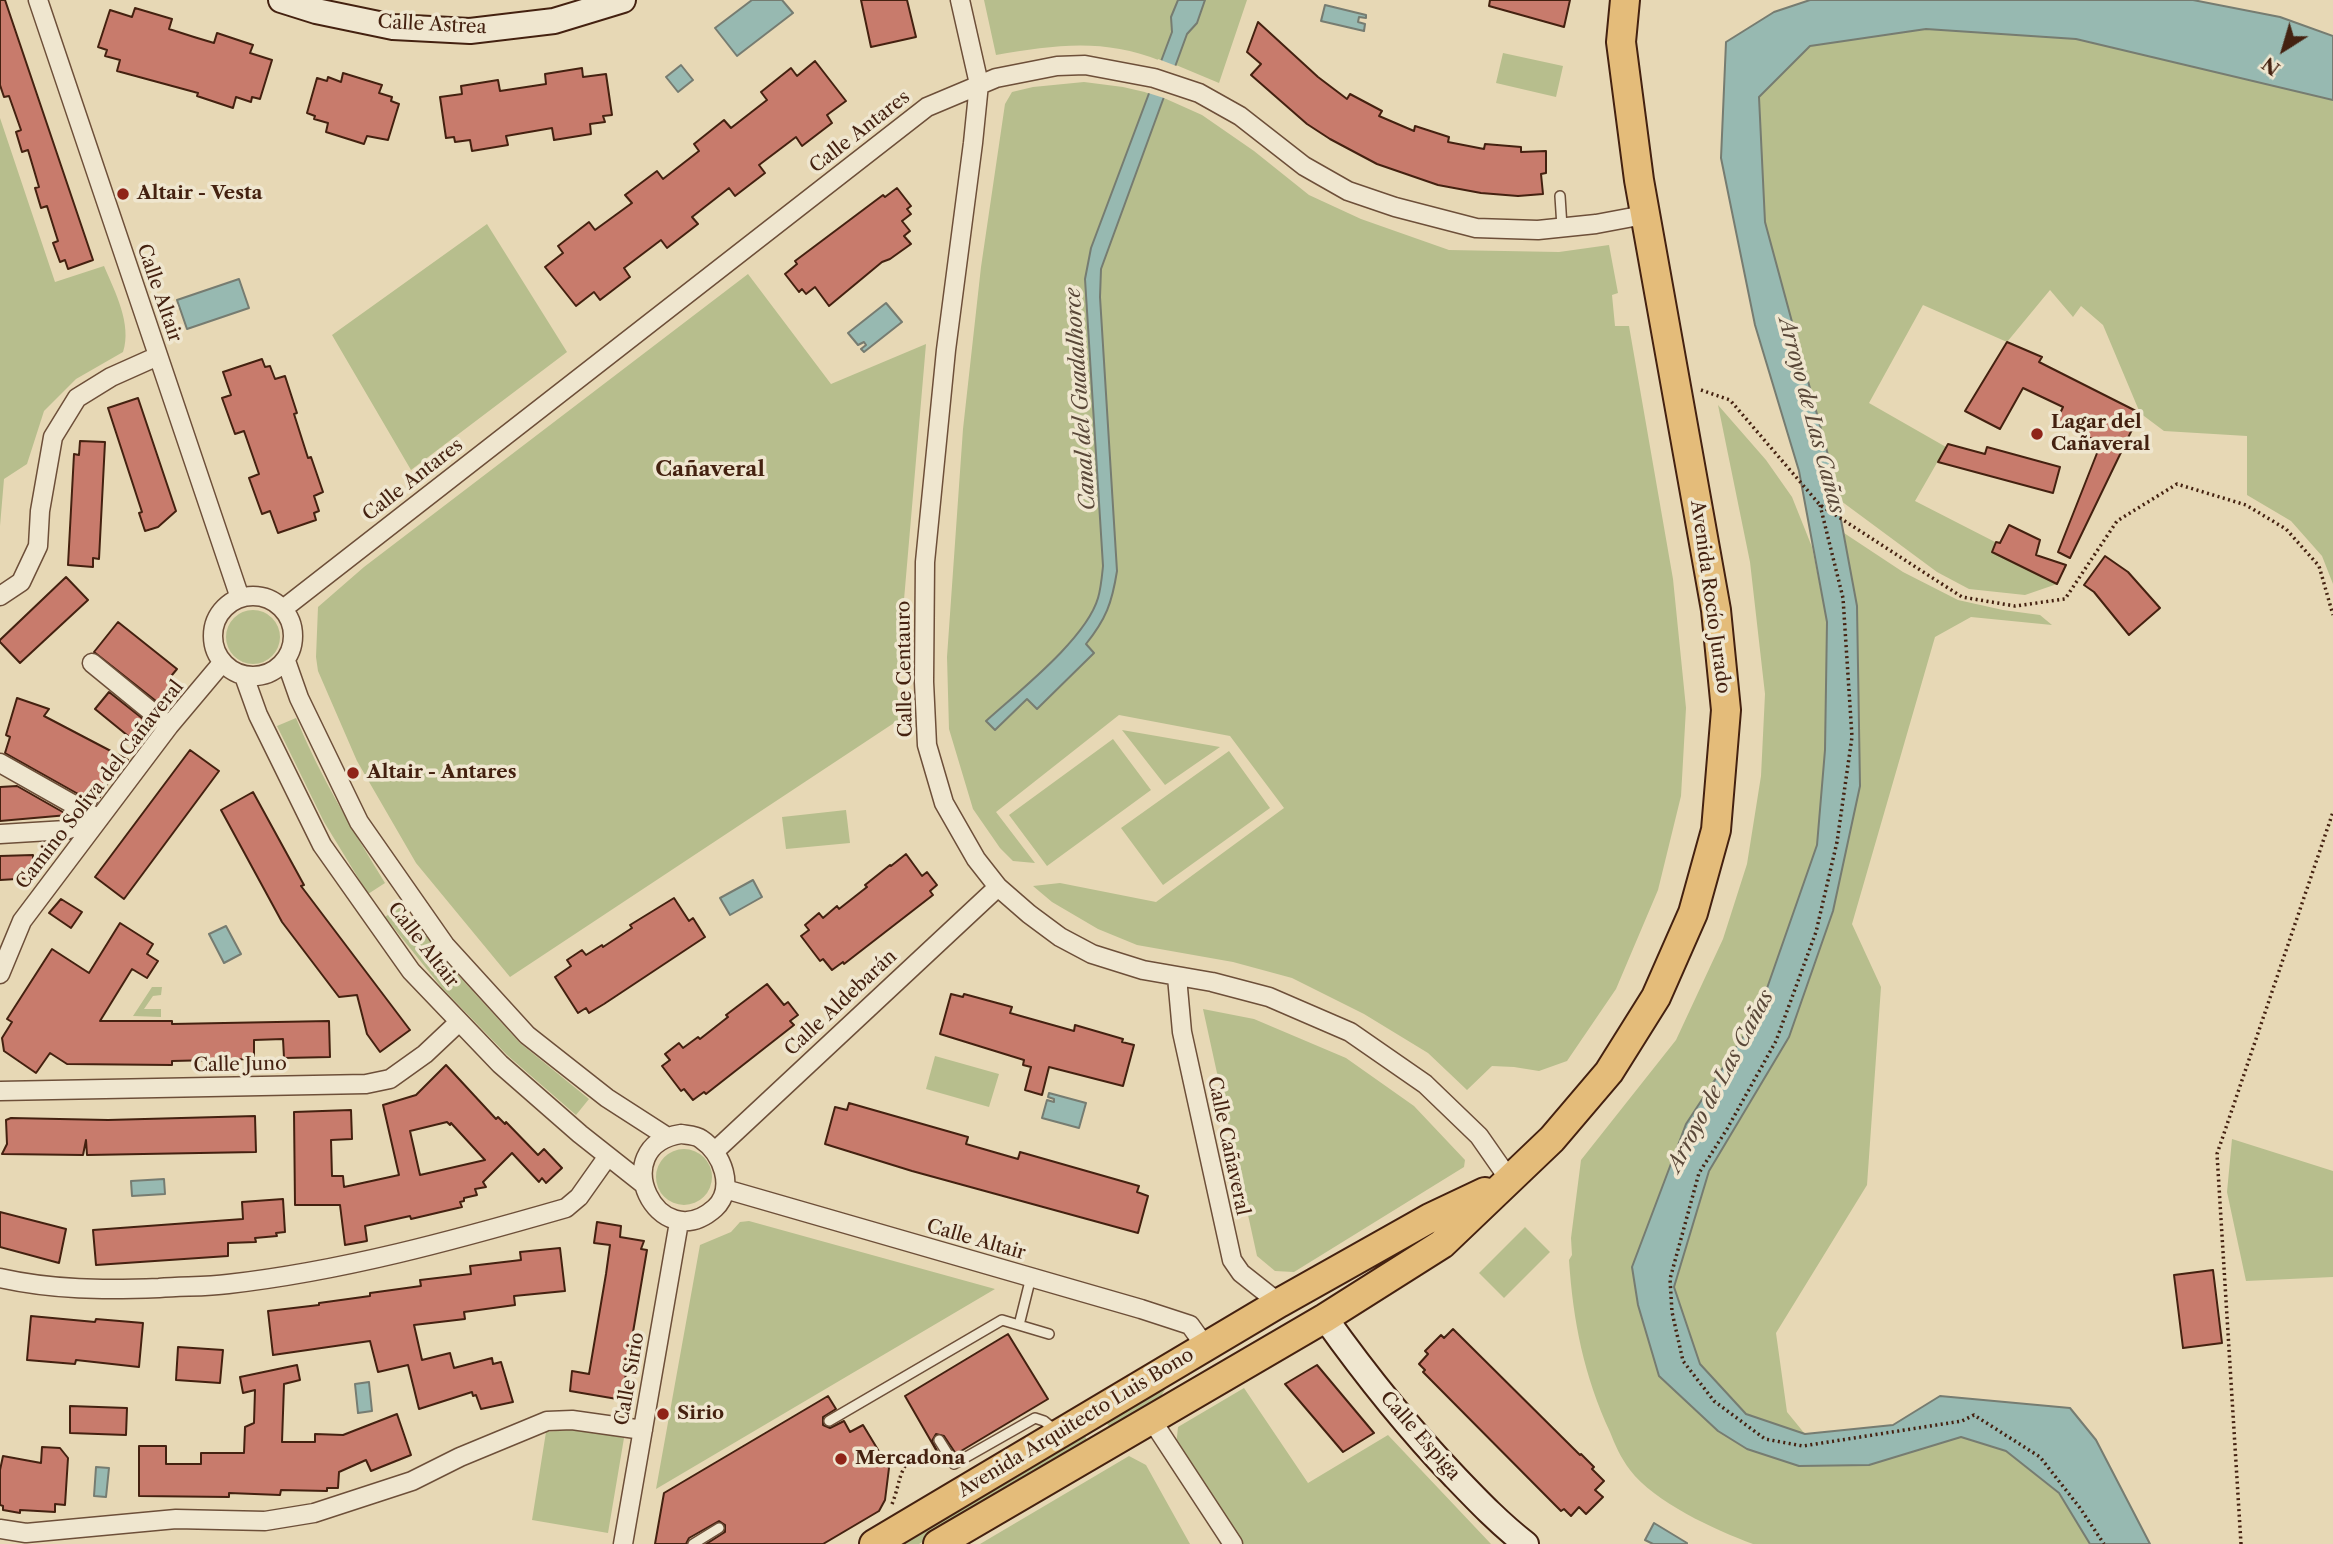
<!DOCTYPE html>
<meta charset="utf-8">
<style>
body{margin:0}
#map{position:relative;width:2333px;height:1544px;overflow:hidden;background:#e7d8b5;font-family:"Libre Caslon Text",serif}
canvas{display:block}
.north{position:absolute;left:2249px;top:14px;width:70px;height:70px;-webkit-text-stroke:5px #efe6cf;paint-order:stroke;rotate:217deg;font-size:19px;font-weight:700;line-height:28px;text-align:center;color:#442110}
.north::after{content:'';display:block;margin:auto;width:24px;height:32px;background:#442110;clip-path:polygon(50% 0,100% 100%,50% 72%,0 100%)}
</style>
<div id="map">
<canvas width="2333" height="1544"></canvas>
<div class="north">N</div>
</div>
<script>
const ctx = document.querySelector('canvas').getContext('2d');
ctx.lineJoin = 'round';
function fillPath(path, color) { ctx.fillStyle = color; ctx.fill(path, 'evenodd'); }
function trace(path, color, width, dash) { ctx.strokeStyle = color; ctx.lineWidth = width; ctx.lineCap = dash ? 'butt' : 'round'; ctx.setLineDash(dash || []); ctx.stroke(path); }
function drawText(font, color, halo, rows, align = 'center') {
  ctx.font = font + ' "Libre Caslon Text",serif'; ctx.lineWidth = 7; ctx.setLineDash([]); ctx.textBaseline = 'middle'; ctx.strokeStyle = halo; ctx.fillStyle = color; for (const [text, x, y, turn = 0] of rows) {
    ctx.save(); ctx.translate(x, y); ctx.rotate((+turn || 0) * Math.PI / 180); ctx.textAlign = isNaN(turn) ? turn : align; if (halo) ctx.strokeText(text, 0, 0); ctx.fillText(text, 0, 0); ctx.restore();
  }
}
fillPath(new Path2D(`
 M984,0H1178L1171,17L1172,32L1161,61C1103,38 1056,45 996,55Z
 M1205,0H1247L1219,83L1176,65L1187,34L1197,23Z
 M1926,29L2076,39L2333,100V584L2322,556L2291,521L2247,495V436L2164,431L2140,413L2103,325L2081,306L2073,317L2050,290L2007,342L1923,305L1869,403L1946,447L1915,501L1999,544L2057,584L2025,595L1969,589L1937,572L1837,498L1831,466L1765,222L1759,97L1810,46Z
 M1503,53L1563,66L1556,97L1496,83Z
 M1084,82L1123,87L1149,93L1091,248L1085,279L1103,566C1101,577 1101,589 1098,599C1084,640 1019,691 987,721L995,730L1027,699L1037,709L1094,653L1086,644C1106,619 1112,603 1117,571L1100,297L1101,269L1164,98L1202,115L1254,151L1309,195L1361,219L1449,250L1559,252L1609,245L1618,293L1612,295L1615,326H1629L1673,579L1686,708L1681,796L1658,890L1616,989L1567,1061L1539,1071L1514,1067L1492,1066L1467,1090L1428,1053L1364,1014L1292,978L1233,962L1137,945L1098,929L1052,902L1033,886L1060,883L1156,902L1284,808L1230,736L1119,715L996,812L1035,863L1013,861L1000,848L973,809L949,729L947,657L963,429L981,267L1005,104L1012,92L1033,87Z
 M0,118L55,282L104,266C115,292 132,324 123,352L76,379L44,411L27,464L4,479L0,526Z
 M487,224L567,352L411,470L332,335Z
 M748,274L831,384L926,344L897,681L900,719L510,977L416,863L357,761L318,671L316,657L318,607L364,567Z
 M1718,405L1766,460L1792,497L1812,547L1827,622L1825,750L1817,845L1758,1014L1686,1124L1638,1305L1659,1376L1718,1431L1869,1465L1961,1437L2006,1451L2059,1494L2090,1544H1753C1715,1530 1654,1502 1630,1470C1621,1458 1615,1445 1610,1432C1584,1376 1573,1321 1569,1260L1572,1255L1571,1238L1581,1160L1676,1040L1723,939L1747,864L1761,776L1765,694L1750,562Z
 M1844,533L1903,572L1958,600L2003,610L2040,615L2052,625L1971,617L1935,637L1852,924L1881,987L1867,1185L1776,1333L1787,1412L1805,1434L1746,1414L1700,1364L1674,1287L1709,1171L1789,1037L1833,911L1860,786L1857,606Z
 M226 637a27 27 0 1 1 54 0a27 27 0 1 1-54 0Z
 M296,718C320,776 352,829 385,883L368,894L324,822L277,726Z
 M1122,730L1220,747L1165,785Z
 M1113,739L1151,790L1047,866L1009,815Z
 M1229,751L1270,808L1163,885L1121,828Z
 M846,810L850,843L786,849L782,817Z
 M401,906L458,975L520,1043L589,1099L576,1115L507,1055L442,988L385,917Z
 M152,987H162L161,995L153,996L144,1009H161V1017L133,1016Z
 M1203,1009L1254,1019L1346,1058L1414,1106L1465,1160L1464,1167L1294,1272L1275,1271L1257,1256Z
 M935,1056L999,1074L989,1107L926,1089Z
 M2232,1139L2333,1171V1277L2246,1281L2227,1192Z
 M656 1177a28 28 0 1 1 56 0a28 28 0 1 1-56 0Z
 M749,1221L995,1289L656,1489L700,1245L731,1232L740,1222Z
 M1525,1227L1550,1252L1504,1298L1479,1273Z
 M1169,1383L1156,1404L1112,1430L1105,1421Z
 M1244,1388L1308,1483L1388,1435L1491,1544H1220L1175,1456L1178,1427Z
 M576,1429L624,1438L608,1533L532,1520L546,1432Z
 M1083,1433L1089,1443L919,1544H895Z
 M1129,1456L1146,1465L1190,1544H980Z`), '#b7be8d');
const water = new Path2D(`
 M752,0H782L793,13L737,56L715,28Z
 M1178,0H1205L1197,23L1187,34L1101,269L1100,297L1117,571C1112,603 1106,619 1086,644L1094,653L1037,709L1027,699L995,730L986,721C1018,692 1086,639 1098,598C1101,588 1102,576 1103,566L1085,279L1091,248L1172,32L1171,17Z
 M1810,0H2193L2280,17L2333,36V100L2076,39L1926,29L1810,46L1759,97L1765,222L1831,466L1857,606L1860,786L1833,911L1789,1037L1709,1171L1674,1287L1700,1364L1746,1414L1805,1434L1893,1425L1940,1396L2070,1408L2096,1440L2150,1544H2090L2059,1493L2006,1451L1961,1437L1869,1465L1799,1466L1747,1449L1718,1431L1659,1376L1638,1305L1632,1267L1686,1124L1758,1014L1817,845L1825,750L1827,622L1799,471L1755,325L1721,158L1726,42L1774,12Z
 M1325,5L1366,15V18L1359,17L1358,22L1365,24L1364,31L1321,21Z
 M681,65L693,80L678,92L666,77Z
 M239,279L249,308L187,329L177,300Z
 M886,303L902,322L864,352L861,349L866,345L864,342L858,345L848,333Z
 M753,880L762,897L730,915L720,898Z
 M226,926L241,954L224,963L209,934Z
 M1049,1093L1086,1103L1079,1128L1042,1118L1047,1100L1054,1102V1099L1048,1097Z
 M164,1179L165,1194L132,1196L131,1181Z
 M369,1382L372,1411L358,1413L355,1384Z
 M96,1467L109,1468L106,1497L94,1496Z
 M1654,1523L1687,1543V1544H1653L1645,1540Z`);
fillPath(water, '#97b9b1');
trace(water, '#767c71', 2);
fillPath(new Path2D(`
 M1158,59L1179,67L1167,99L1145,92Z`), '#e7d8b5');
const building = new Path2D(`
 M0,0H5L93,260L68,269L65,260L60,262L53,243L58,241L47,206L41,208L35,188L39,187L28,150L22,152L16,132L21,130L9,96L4,97L0,85Z
 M861,0H907L916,37L871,47Z
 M1490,0H1570L1564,27L1489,6Z
 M135,8L172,19L169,29L194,37L214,43L217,33L253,45L250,53L272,60L260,99L252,97L251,102L236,97L233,108L197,96L198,93L117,71L120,60L105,56L107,50L98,47L110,10L132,17Z
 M1258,22L1318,77L1347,99L1350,94L1382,111L1379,116L1414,131L1415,126L1449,137L1448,142L1484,149L1485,144L1521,147V152L1546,151V173L1541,174L1543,194L1518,196L1481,193L1438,185L1377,164L1330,139L1307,124L1251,75L1261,64L1247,52Z
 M815,61L846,101L827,115L832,123L802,146L796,137L759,165L765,173L735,196L729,188L692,217L698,224L667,248L661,240L624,268L630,277L600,300L594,292L576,306L545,267L563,253L558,246L589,222L595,230L632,203L625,195L657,171L663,179L699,151L694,144L724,120L731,128L767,100L761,92L791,68L797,76Z
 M582,68L583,77L606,74L612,115L603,116L605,122L590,124L591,134L554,140L552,128L506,136L508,145L472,151L470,140L455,142L454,137L446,138L440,97L462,94L461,86L498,80L500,91L546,84L545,74Z
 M343,73L382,85L379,93L392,97L391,101L399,104L388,140L367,136L364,144L326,132L328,123L314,119L315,116L307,113L317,78L327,81L328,77L341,82Z
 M897,188L911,206L907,209L911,214L902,221L910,231L904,236L911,244L890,259L882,262L829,306L815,287L806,294L802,289L799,292L785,274L797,264L795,261L883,195L885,197Z
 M2007,342L2042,357L2039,362L2140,413L2070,558L2058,552L2101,443L2056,422L2063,407L2023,388L2000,429L1965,411Z
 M262,359L265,367L270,366L275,379L285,376L297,413L294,414L308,458L311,457L323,492L314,496L319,511L314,513L316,520L278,533L270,511L262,514L249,478L259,474L244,431L235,434L222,398L231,395L223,372Z
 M138,398L176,511L158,527L145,531L139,513L142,512L108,408Z
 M80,441L105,442L99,559L93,558V567L68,565L74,454L79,455Z
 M1948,444L1985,454L1987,447L2060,467L2053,493L1938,462Z
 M2009,525L2040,540L2036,555L2066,565L2057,584L1992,552L1996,542L2000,543Z
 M2105,556L2128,572L2160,608L2129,635L2094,592L2084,585Z
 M66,577L88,600L20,663L0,642V640Z
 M118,622L177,669L167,681L175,688L161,705L94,652Z
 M109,692L152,726L138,744L95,709Z
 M17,698L49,709L44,716L128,760L116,775L113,774L96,804L5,753L10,737L6,735Z
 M190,750L219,771L124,899L95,877Z
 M17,786L68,815L0,821V787Z
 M253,792L304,885L301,886L410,1030L380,1052L367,1034L357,995L339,997L282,922L221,810Z
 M906,854L922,876L927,872L937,885L930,891L933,895L844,964L843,962L832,970L823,959L820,961L801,936L809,930L805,925L819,913L823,918L837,906L839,909L867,887L865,885L890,865L891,866Z
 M33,855L34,878L0,880V856Z
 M674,898L689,921L693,918L705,937L604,1004L589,1013L586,1008L578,1013L555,977L571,966L567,960L582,950L586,955L602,945L603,947L632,928L630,925Z
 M61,899L82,912L71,928L49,913Z
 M120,923L153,944L147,954L158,961L147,978L132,969L100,1021H172V1024L329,1021L330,1057L284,1058L283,1039L254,1040V1059L172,1061V1065L67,1064L50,1053L36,1073L4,1051L2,1038L12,1022L7,1019L52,949L89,973Z
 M767,984L784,1005L788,1002L798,1015L790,1021L794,1025L706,1094L704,1092L693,1100L684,1089L681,1091L662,1066L670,1060L665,1054L679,1043L683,1048L698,1037L700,1039L728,1017L726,1015Z
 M951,994L963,997L964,994L1012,1007L1010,1013L1074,1031L1075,1025L1123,1039L1122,1042L1134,1045L1123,1086L1049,1067L1042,1095L1025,1090L1031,1067L1023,1065L1024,1060L940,1034Z
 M446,1065L496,1119L498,1117L505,1124L506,1122L538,1155L544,1149L562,1168L546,1183L542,1178L539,1182L512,1153L483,1182L486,1187L475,1189L477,1195L464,1198V1201L460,1202L462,1207L411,1219L410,1216L365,1226L367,1241L345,1245L340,1205H295L294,1112L351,1110L352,1139L331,1140L332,1176H343L344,1187L399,1175L383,1105L416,1095ZM447,1122L450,1125L451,1123L485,1160L420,1175L410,1131Z
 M849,1103L968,1137L966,1144L1018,1159L1020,1152L1139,1186L1137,1192L1148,1196L1138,1233L912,1171L825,1144L835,1107L847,1110Z
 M255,1116L256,1152L87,1155L86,1140L83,1155L2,1154L7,1144L6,1120L11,1118L108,1120Z
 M283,1199L285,1232L276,1233L277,1236L255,1238L256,1242L228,1243V1256L96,1265L93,1230L243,1219L242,1202Z
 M0,1212L66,1229L59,1263L0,1247Z
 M597,1222L621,1226L620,1237L644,1241L641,1249L647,1250L623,1391H618L617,1399L570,1391L572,1371L589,1374L606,1274L610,1245L594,1243Z
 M560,1248L565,1291L514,1296L515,1305L464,1312L465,1319L414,1325L422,1360L450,1353L454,1368L492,1358L493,1364L501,1362L513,1402L481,1409L476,1395L473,1396L472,1392L419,1409L408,1365L378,1372L370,1341L273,1355L268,1311L319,1305V1303L370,1296V1293L421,1286L420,1280L471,1274L470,1266L521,1260L520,1252Z
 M2213,1270L2222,1343L2183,1348L2174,1275Z
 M31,1316L95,1322L96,1319L143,1323L139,1367L76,1360L75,1364L27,1360Z
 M1453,1329L1580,1455L1581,1454L1594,1467L1592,1469L1604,1481L1595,1490L1603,1497L1586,1514L1579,1507L1571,1516L1564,1509L1561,1511L1423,1372L1425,1370L1419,1364L1428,1354L1425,1351L1441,1335L1444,1338Z
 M1008,1334L1048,1399L956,1454L944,1436L936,1434L932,1441L943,1462L905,1396Z
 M178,1347L223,1350L220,1383L176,1380Z
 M297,1365L300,1380L284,1384L282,1442H315V1434L343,1435L397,1414L411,1455L371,1471L366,1460L339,1472L338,1488H327V1491L281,1490L280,1495L229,1493V1497L139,1496V1446H166V1464H201V1453H244L245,1427L254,1423L255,1390L243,1393L240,1377Z
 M1317,1365L1374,1433L1343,1452L1285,1384Z
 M828,1396L836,1409L823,1417V1425L830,1428L844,1421L850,1432L863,1425L889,1468L885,1500L879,1511L823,1544H706L725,1532V1525L719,1521L689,1538L686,1544H655L664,1493Z
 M70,1406L127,1408L126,1435L70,1433Z
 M42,1447L60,1448L68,1458L65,1505L55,1504V1512L20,1510V1513L3,1510V1506L0,1505V1470L3,1456L41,1463Z`);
fillPath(building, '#c87b6c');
trace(building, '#442110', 2);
const lane = new Path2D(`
 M1560,196L1562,227
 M1019,1325L1031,1277
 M829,1421L1002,1320L1049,1334
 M939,1440L954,1464L1035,1418L1044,1421L1055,1430
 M693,1544L719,1528`);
const street = new Path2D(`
 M38,0L240,598
 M960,0L979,84L973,143L946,350L925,562L924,682L927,745L944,803L976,859L998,887L1029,914L1060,937L1092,954L1143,970L1212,982L1269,997L1350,1032L1425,1084L1479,1136L1509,1179
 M0,596L21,582L38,546L40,511L53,437L77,398L111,377L158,356
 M213 636a40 40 0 1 1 80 0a40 40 0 1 1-80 0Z
 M283,609L927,107L996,78L1057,66L1085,65L1154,78L1199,93L1240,116L1304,166L1348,191L1395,207L1476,228L1538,230L1596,224L1644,215
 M286,661L299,698L359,822L445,945L527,1035L607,1098L666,1136
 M92,663L169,726
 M244,676L258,715L322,845L411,971L500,1064L580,1134L642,1183
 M0,763L99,819
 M0,834L66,830L99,819
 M0,974L22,921L169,726L222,663
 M1177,977L1182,1032L1232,1260L1241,1273L1279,1303
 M0,1091L366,1084L390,1079L425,1054L459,1022
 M681,1134C687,1135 696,1135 701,1139C722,1153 736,1188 715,1208C658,1259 604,1146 681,1134Z
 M715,1151L998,887
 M725,1189L1141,1309L1190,1325L1205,1346
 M0,1278C53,1290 104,1290 159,1288C182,1286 205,1287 228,1284C343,1271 455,1240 566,1208L579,1197L608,1156
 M1151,1419L1233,1544
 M0,1529L26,1533L176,1519L265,1521L314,1513L412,1481L460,1457L547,1421L572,1420L643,1430
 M623,1544L679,1222`);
const secondary = new Path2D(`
 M281,0L316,11L393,27L470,31L554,21L623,0
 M1325,1318C1365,1374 1408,1428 1455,1477C1478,1501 1500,1524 1526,1544`);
const primary = new Path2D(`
 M874,1544L1279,1303L1430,1218L1485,1192
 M938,1544L1325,1318L1442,1244L1552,1139L1609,1072L1656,997L1693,913L1716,830L1726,710L1716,610L1639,180L1621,42L1625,0`);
trace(lane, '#6d4f39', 12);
trace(street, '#6d4f39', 21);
trace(secondary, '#442110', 28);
trace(primary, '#442110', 32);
trace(new Path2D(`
 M1701,390L1730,400L1820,505L1962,597L2015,606L2065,599L2117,521L2177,484L2246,505L2286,529L2319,566L2333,615
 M1820,505L1843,598L1852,737L1837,842L1816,932L1776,1041L1727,1129L1699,1173L1670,1279L1672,1312L1683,1361L1714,1401L1765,1439L1803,1446L1962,1421L1974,1415L2040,1457L2080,1508L2104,1544
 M892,1504C901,1482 897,1471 916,1453
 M2241,1544L2217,1154L2333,812`), '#442110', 3.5, [2, 3.5]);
trace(lane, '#efe6cf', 9);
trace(street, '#efe6cf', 18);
trace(secondary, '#efe6cf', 24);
trace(primary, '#e4bc7a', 28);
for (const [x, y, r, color] of [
 [123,194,7,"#8f2418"],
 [2037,434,7,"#8f2418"],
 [353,773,7,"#8f2418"],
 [663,1414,7,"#8f2418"],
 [841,1459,7,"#8f2418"]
]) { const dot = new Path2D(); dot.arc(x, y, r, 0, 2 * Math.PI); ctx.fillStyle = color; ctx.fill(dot); trace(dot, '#efe6cf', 2.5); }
drawText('19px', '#442110', '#efe6cf', [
 ["Calle Astrea",432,25,3],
 ["Calle Antares",860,132,-38],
 ["Calle Altair",159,293,71],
 ["Calle Antares",413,480,-38],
 ["Avenida Rocío Jurado",1710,597,82],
 ["Calle Centauro",905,669,-91],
 ["Camino Soliva del Cañaveral",100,785,-52],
 ["Calle Altair",423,945,52],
 ["Calle Aldebarán",841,1003,-43],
 ["Calle Juno",240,1065,-1],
 ["Calle Cañaveral",1228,1146,78],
 ["Calle Altair",976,1240,16],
 ["Calle Sirio",630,1379,-80],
 ["Avenida Arquitecto Luis Bono",1076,1423,-31],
 ["Calle Espiga",1420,1436,49]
]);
drawText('bold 19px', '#442110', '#efe6cf', [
 ["Altair - Vesta",137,194],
 ["Lagar del",2051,423],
 ["Cañaveral",2051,445],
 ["Altair - Antares",367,773],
 ["Sirio",677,1414],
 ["Mercadona",855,1459]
], 'left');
drawText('italic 21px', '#594738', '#efe6cf', [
 ["Canal del Guadalhorce",1081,399,-94],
 ["Arroyo de Las Cañas",1811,416,75],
 ["Arroyo de Las Cañas",1721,1081,-62]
]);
drawText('bold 21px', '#442110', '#efe6cf', [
 ["Cañaveral",710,470]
]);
</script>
